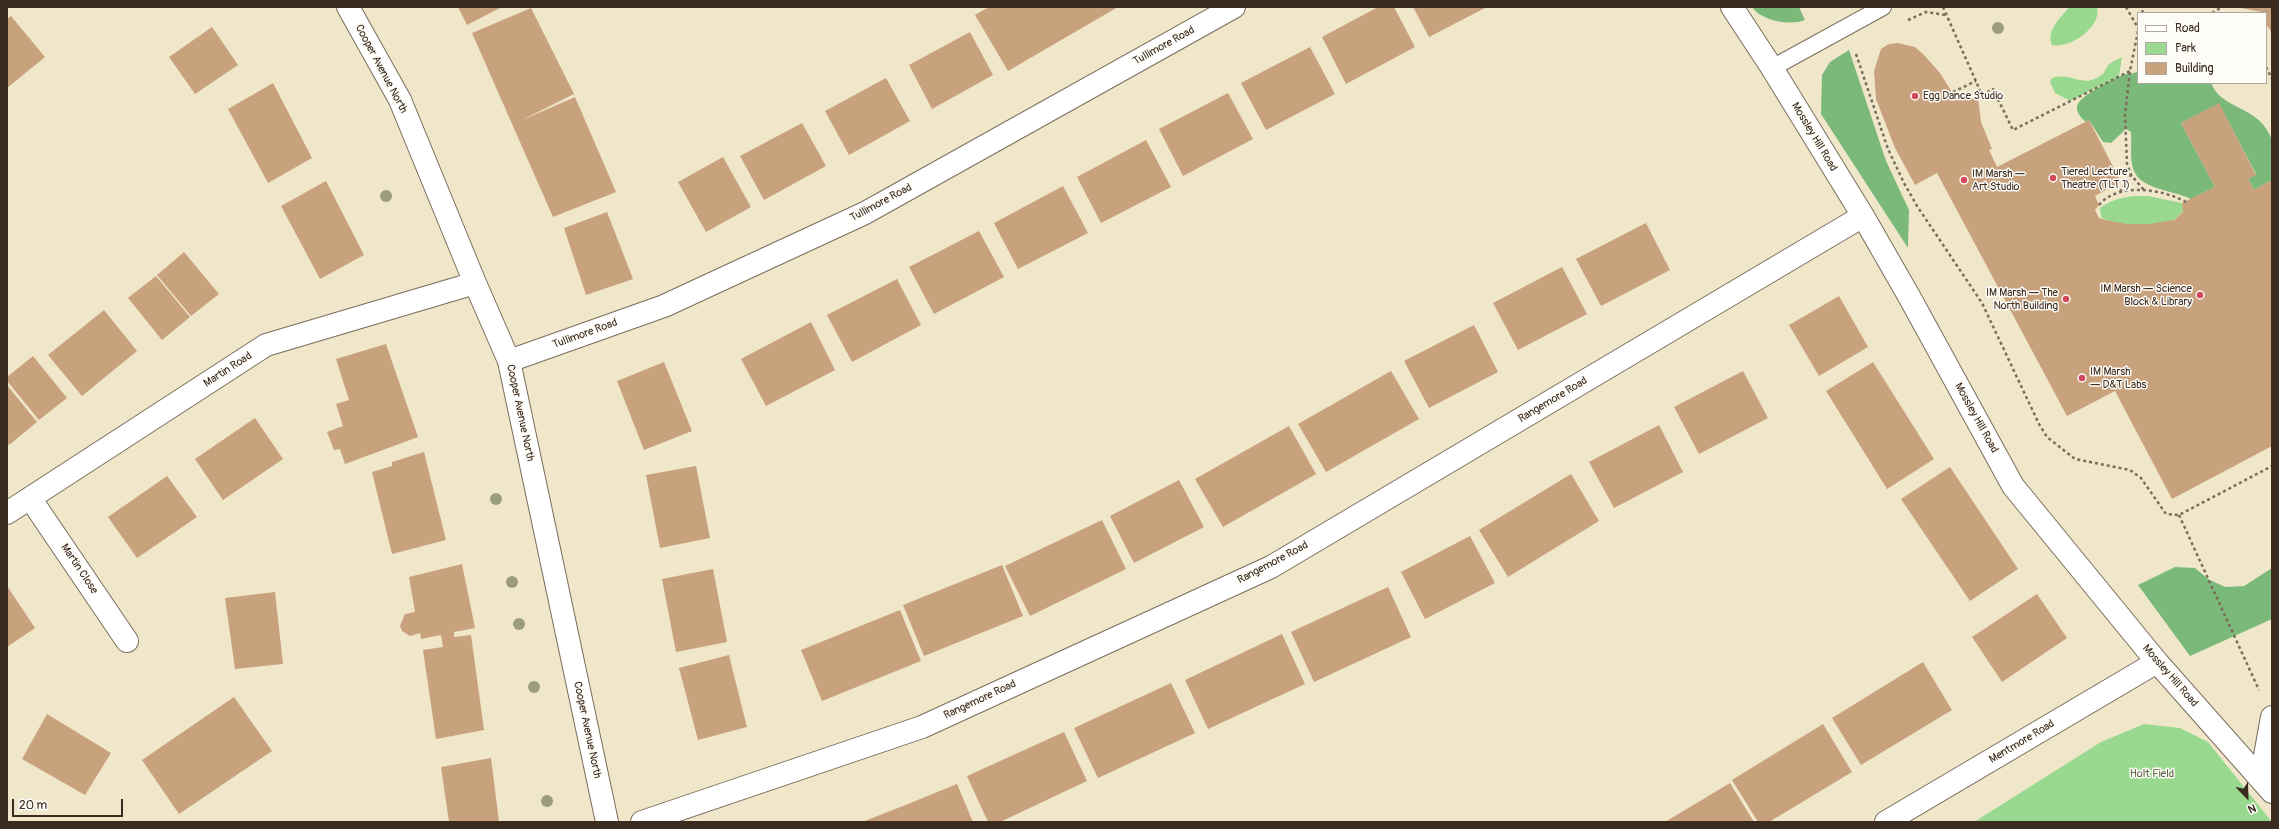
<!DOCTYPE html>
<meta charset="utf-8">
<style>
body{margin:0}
#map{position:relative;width:2279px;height:829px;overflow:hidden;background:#f0e7cb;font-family:Pangolin,sans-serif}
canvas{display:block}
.frame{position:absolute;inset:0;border:8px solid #3b2a1e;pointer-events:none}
.legend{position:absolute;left:2137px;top:12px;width:130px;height:72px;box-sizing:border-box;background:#fdfcf7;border:1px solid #afa8a0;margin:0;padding:5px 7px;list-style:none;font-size:12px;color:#3b2a1e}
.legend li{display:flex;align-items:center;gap:8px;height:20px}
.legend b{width:20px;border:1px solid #afa8a0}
.north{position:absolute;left:2227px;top:777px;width:40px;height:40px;-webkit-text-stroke:3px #fdfcf7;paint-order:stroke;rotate:157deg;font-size:11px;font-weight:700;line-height:16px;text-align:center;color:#3b2a1e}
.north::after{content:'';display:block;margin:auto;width:14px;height:18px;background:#3b2a1e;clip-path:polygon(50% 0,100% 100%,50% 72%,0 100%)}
.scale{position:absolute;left:12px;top:799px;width:111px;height:18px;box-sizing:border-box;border:2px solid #3b2a1e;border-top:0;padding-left:5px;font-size:12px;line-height:14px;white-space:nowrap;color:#3b2a1e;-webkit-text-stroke:3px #fdfcf7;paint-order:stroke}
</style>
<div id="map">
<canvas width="2279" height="829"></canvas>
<div class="frame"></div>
<ul class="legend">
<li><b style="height:5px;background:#fff"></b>Road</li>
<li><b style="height:11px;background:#99d98f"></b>Park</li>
<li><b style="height:11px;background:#c8a17d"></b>Building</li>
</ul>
<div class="north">N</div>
<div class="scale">20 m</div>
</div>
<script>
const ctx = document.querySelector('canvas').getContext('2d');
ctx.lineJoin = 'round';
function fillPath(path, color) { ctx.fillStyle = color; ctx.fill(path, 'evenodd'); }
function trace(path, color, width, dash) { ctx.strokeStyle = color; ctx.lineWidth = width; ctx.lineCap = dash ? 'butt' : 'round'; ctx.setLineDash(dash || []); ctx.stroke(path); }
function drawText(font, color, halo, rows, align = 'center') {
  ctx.font = font + ' Pangolin,sans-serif'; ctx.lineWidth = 3; ctx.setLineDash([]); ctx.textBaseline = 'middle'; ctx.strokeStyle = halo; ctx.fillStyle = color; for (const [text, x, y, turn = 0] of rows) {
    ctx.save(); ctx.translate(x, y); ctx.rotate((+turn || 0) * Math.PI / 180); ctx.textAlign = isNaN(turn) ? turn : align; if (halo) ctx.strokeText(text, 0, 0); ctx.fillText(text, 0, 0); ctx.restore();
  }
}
fillPath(new Path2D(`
 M2069,7H2097C2102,27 2070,49 2052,45C2046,30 2060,19 2069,7Z
 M2122,57L2119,76L2070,101L2055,93L2050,82L2052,78C2074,71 2083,91 2104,73C2107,63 2113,62 2122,57Z
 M2134,196H2148L2182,203L2183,212C2180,214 2177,218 2173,220C2158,226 2115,227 2101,217L2100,208C2111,200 2120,198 2134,196Z
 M2144,724L2180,728L2208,742L2272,822H1974L2101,742Z`), '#99d98f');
fillPath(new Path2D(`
 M1752,7H1799L1805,20C1791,26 1761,21 1752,7Z
 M1849,50L1886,161L1909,210L1908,248L1821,114L1822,75L1830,62Z
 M2138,71V83H2211C2222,111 2260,105 2272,140C2275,151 2272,168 2272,180L2254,190L2248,179L2256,174L2219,104L2181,123L2215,187L2191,199C2175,191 2143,189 2135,173C2129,163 2132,144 2131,132L2126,129L2111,143L2103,142L2089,120L2086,122C2081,118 2076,112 2077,106C2079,96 2116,77 2126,74C2131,73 2134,74 2138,71Z
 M2175,567L2195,568L2208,579L2225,587L2244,586L2272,568V619L2190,656L2138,585Z`), '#7ab97a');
fillPath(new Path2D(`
 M458,7H502L467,25Z
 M989,7H1118L1008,71L975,15Z
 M1378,7H1394L1415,47L1346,84L1322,37Z
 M1413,7H1487L1429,37Z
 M2236,7H2272V33L2266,24V13Z
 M531,8L574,94L520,121L575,97L616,192L553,217L472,33Z
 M11,16L45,57L7,88V19Z
 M212,27L238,65L195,94L169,57Z
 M970,32L993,75L932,109L909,65Z
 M1898,43L1915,47L1924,55L1940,73L1956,99L1978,98L1981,122L1992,149L1989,150L1997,167L2089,120L2121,182L2095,196L2099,205L2095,210L2099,218L2110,221L2128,224H2148L2174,220L2183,212L2182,203L2215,187L2181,123L2219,103L2256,175L2248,179L2254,190L2272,180V446L2172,499L2115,391L2067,416L1937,173L1915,185L1895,148L1876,99L1874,71L1881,49L1889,44Z
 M1310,47L1335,94L1266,130L1241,83Z
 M886,78L910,121L849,155L825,111Z
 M273,83L312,158L268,183L228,109Z
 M1228,93L1253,139L1183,176L1159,129Z
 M802,123L826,166L764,200L740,156Z
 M1146,140L1171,187L1101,223L1077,177Z
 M723,157L751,207L706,232L678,182Z
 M326,181L364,255L320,279L281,206Z
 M1063,186L1088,233L1018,269L994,223Z
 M607,212L633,279L586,295L564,228Z
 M1646,223L1670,270L1601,306L1576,259Z
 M979,231L1004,277L934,314L909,267Z
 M184,252L219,294L191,316L157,275Z
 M1562,267L1587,314L1518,350L1493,303Z
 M156,276L190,317L162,340L128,298Z
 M897,279L921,325L852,362L827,315Z
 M1839,296L1868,347L1819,376L1789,325Z
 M104,310L137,351L82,396L48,355Z
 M811,322L835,370L766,406L741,359Z
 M1474,325L1498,372L1429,408L1404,361Z
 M386,344L418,437L345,464L340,449L334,450L327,432L343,426L336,404L349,400L336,359Z
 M33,356L67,398L39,420L7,381V377Z
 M664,362L692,431L644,450L617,381Z
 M1873,362L1934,459L1887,489L1826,391Z
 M1391,371L1419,419L1326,472L1298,424Z
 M1743,371L1768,418L1699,454L1674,407Z
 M7,385L37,422L9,445L7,442Z
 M255,418L283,459L223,500L195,459Z
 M1659,425L1683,472L1614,508L1589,462Z
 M1289,426L1316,474L1223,527L1195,479Z
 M424,452L446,540L392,554L372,472L392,466V462Z
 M696,466L710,538L660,548L646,475Z
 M1950,467L2018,569L1970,601L1901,499Z
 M1571,474L1599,521L1508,577L1479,530Z
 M167,476L197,517L137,558L108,517Z
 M1179,480L1204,527L1134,563L1110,516Z
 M1102,520L1126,569L1030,616L1005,566Z
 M1470,536L1495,583L1425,619L1401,572Z
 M462,564L475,628L454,632V637L471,635L484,730L436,739L423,650L443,647L441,635L421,639L420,633L410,636L402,631L400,626L405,614L415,612L409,577Z
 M1002,565L1023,616L924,656L903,605Z
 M713,569L727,642L676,652L662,579Z
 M7,586L35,628L7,647Z
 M1388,587L1411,637L1314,682L1291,632Z
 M275,592L283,664L235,669L225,598Z
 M2037,594L2067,638L2002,682L1972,637Z
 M900,610L921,661L822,701L801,650Z
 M1282,634L1305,684L1208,729L1185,680Z
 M729,655L747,727L698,740L679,668Z
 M1923,662L1952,710L1861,765L1832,718Z
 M1171,683L1195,733L1098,778L1074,728Z
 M234,697L272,751L179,814L142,760Z
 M47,714L111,753L85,795L22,759Z
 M1823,724L1852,772L1769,822H1758L1732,780Z
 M1064,732L1087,781L1000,822H988L967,776Z
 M491,758L499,822H449L441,767Z
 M1730,783L1754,822H1665Z
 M957,784L973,822H862L908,804Z`), '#c8a17d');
const service = new Path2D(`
 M1772,68L1883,7`);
const minor = new Path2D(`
 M348,7L400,100L475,283L509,361L607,822
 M1732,7L1772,68L1863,216L1910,298L2013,486L2157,662L2272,792
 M509,361L664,306L865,213L1234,7
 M30,498L127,641
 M7,513L266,345L475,283
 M2261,778L2272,717
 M642,822L922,727L1271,567L1863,216
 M1886,822L2157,662`);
trace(service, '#7a6c5b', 18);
trace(minor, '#7a6c5b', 24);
trace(new Path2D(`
 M1943,7L1982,95L1993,89L2013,130L2130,71
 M2126,7L2138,28
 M2142,13L2144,7
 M2212,13L2222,7
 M1908,20L1926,12L1946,15
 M2138,31L2130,71L2125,115L2127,164L2131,175L2144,190
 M1856,54L1888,149L1904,183L1917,206L1982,303L2039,424L2047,437L2075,459L2130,470L2141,478L2166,514L2179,515L2272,466
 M2266,67L2272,79
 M1953,92L1976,81
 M2120,192L2131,175
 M2099,205C2118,182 2163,189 2186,202
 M2179,515L2259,690`), '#7a6c5b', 2.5, [3, 3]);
trace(service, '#fff', 16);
trace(minor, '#fff', 22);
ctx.fillStyle = '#9c9c7f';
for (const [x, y] of [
 [1998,28],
 [386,196],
 [496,499],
 [512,582],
 [519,624],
 [534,687],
 [547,801]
]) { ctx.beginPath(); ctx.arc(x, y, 6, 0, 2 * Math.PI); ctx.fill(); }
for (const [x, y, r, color] of [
 [1915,96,4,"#d1495b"],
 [2053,178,4,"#d1495b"],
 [1964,180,4,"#d1495b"],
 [2200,295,4,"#d1495b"],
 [2066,299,4,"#d1495b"],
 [2082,378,4,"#d1495b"]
]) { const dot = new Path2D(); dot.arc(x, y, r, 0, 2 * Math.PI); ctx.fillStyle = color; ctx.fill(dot); trace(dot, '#fdfcf7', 1.5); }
drawText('11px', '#3b2a1e', '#fdfcf7', [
 ["Tullimore Road",1164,46,-29],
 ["Cooper Avenue North",381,69,62],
 ["Mossley Hill Road",1814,137,59],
 ["Tullimore Road",881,203,-28],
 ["Tullimore Road",585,334,-20],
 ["Martin Road",228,370,-33],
 ["Rangemore Road",1553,400,-31],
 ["Cooper Avenue North",520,413,78],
 ["Mossley Hill Road",1976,418,61],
 ["Rangemore Road",1273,563,-28],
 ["Martin Close",79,569,56],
 ["Mossley Hill Road",2170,676,49],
 ["Rangemore Road",980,700,-25],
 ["Cooper Avenue North",587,730,78],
 ["Mentmore Road",2022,742,-31]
]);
drawText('11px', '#3b2a1e', '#fdfcf7', [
 ["Egg Dance Studio",1923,96],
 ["Tiered Lecture",2061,172],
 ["Theatre (TLT 1)",2061,185],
 ["IM Marsh —",1972,174],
 ["Art Studio",1972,187],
 ["IM Marsh — Science",2192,289,"right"],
 ["Block & Library",2192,302,"right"],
 ["IM Marsh — The",2058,293,"right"],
 ["North Building",2058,306,"right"],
 ["IM Marsh",2090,372],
 ["— D&T Labs",2090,385]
], 'left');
drawText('11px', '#575f40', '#fdfcf7', [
 ["Holt Field",2152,774]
]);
</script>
